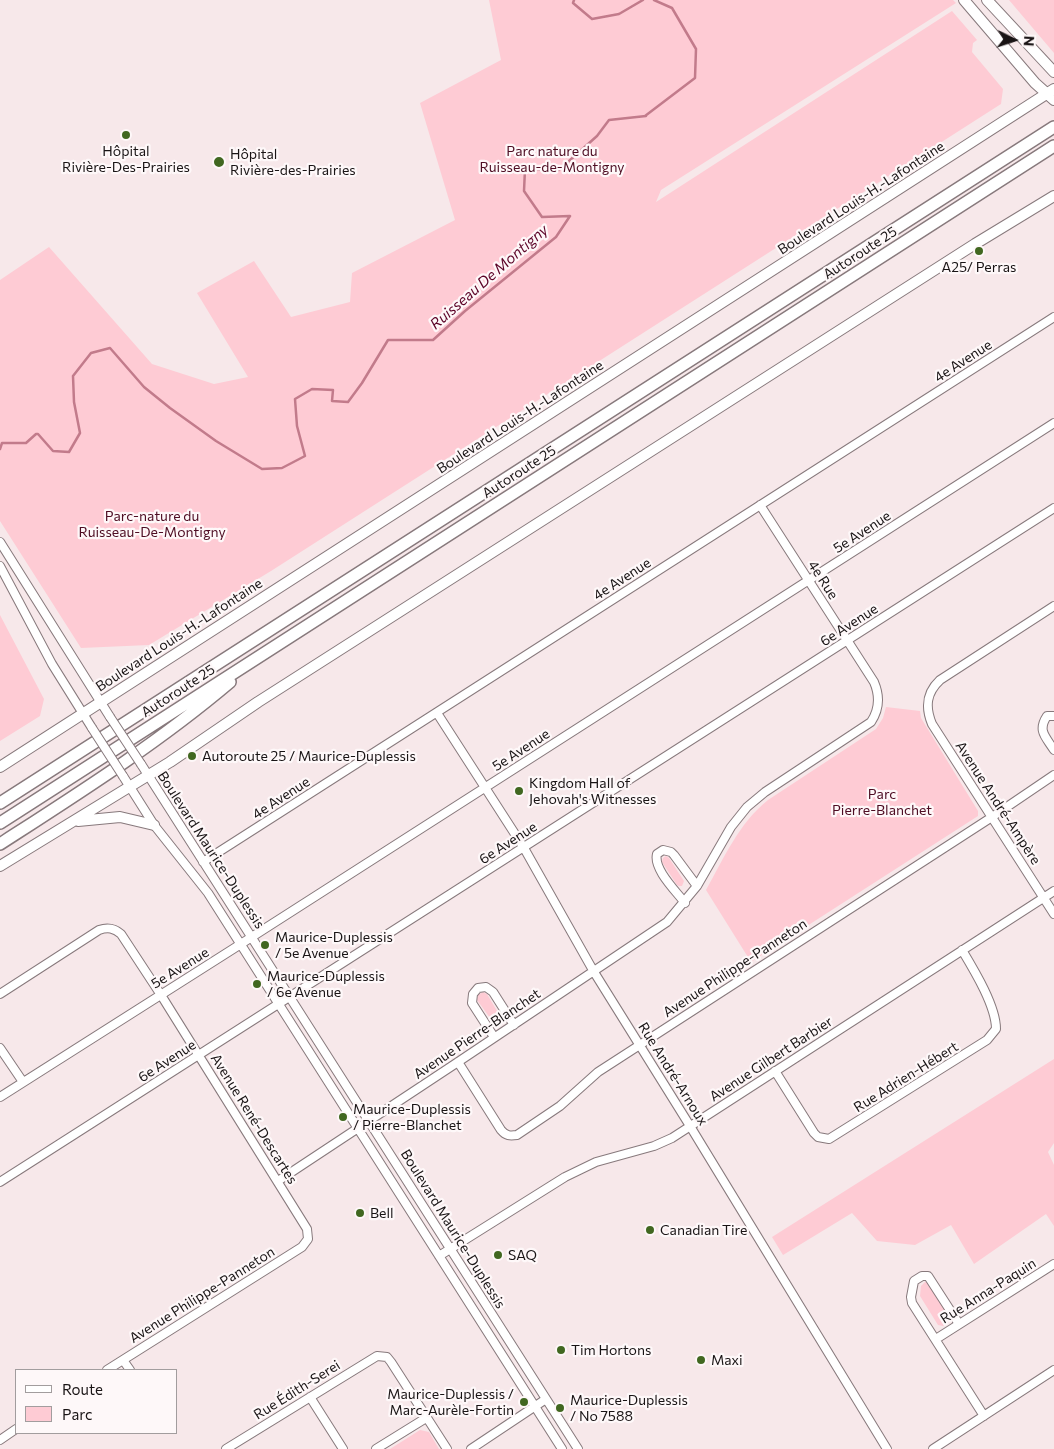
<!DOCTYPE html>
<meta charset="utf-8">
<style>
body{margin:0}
#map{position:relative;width:1054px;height:1449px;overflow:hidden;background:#f7e8ea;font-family:Commissioner,sans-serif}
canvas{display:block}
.legend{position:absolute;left:15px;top:1369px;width:162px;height:65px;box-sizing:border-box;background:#fef8f9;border:1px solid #a29d9e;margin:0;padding:6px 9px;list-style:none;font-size:15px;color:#191415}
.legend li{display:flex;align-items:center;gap:10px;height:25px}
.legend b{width:25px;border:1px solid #a29d9e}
.north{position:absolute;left:989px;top:15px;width:50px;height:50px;-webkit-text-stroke:4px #fef8f9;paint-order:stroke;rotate:94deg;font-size:14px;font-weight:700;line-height:20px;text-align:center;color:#191415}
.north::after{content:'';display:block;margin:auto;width:18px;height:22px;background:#191415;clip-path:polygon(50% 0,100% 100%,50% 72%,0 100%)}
</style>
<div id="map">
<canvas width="1054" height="1449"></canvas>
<ul class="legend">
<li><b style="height:6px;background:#fff"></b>Route</li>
<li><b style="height:14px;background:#fecbd4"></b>Parc</li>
</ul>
<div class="north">N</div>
</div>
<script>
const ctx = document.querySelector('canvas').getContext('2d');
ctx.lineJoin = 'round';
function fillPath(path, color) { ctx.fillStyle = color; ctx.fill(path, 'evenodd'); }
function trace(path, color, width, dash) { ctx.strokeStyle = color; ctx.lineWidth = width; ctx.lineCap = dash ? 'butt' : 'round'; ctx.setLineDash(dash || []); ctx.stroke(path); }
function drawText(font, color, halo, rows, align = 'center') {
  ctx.font = font + ' Commissioner,sans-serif'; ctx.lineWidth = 4.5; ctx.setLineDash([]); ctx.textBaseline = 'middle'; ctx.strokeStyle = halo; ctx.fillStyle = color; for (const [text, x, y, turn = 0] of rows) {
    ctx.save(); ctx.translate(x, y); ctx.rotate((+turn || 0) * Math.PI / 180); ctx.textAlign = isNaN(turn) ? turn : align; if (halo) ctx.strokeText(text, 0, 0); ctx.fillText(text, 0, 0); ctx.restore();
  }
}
fillPath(new Path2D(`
 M489,0H953L956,3L661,190L656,202L952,11L977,40L973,43L972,52L1003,89L1001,104L271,571L149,645L81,648L0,521V280L49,247L152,364L214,384L248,377L197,293L254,261L291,317L350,302L352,273L455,220L420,103L501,60Z
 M1009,0H1054V53Z
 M0,615L44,699L40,716L0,741Z
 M886,707L920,711L921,718L978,811V816L751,962L706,890C724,858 739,823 768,800L876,729L883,718Z
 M666,856L669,858L684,881L682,886H679L677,885L662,862L663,858Z
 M483,992L487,994L500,1016V1018L493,1022L477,1000L478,995Z
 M1054,1059V1143L1048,1152L1054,1165V1226L1046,1214L974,1264L951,1225L915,1245L877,1241L852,1213L783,1255L772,1237Z
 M925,1282L929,1283L951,1320L943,1326L938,1325L920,1296L921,1286Z
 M420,1430L429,1432L439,1449H390Z`), '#fecbd4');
trace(new Path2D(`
 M574,0L573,3L592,19L619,14L643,0
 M0,449L2,443H26L36,434H38L53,451L69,452L80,433L74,402L73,376L91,353L110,348L144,387L170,408L216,441L262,469L282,468L305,456L297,426L295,399L312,389L333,390L332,401L348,402L362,383L388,340H433L465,311L556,237L570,216L542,217L524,191L525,169L559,170L597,136L609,120L646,116H645L695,78L696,49L672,8L654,0`), '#c27b8b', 2.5);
const minor = new Path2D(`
 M0,542L110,717
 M0,566L52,664L92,728
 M1054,606L940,680C926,693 925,707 932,724L1054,914
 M437,713L524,848L594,972L690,1126L887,1449
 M1054,716H1047C1037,731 1046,737 1054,750
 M141,764L578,1449
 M123,776L154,825L208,893L562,1449
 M203,862L1054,317
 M685,903C676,891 653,869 657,854L663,850L671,852L674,855L697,886
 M0,994L99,930C108,927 114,928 121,934L161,995L307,1229L308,1239L302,1247L107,1370
 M494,1037L472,1003L473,994L478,988L486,987L493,992L514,1025
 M0,1048L23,1082
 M458,1062L501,1130C506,1136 510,1136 517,1135L560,1106L598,1072L992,817L1054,775
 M775,1071L814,1133L818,1137L829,1139L987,1040L996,1029C996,1006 974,970 962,950
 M0,1097L233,949L1054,423
 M278,1181L458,1062L667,922L697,886L731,827L747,807L765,792L871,722C879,710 880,696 874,682L760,505
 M0,1182L1054,508
 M439,1256L565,1177L596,1162L654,1146L672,1138L1054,891
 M959,1324L928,1276H922L914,1281L911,1297L912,1303L984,1416
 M936,1339L1054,1264
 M123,1360L130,1370
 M310,1397L343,1449
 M0,1440L16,1429
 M226,1449L377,1356L387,1357L391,1362L447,1449
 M376,1449L426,1418
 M471,1449L546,1399
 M933,1449L1054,1370`);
const major = new Path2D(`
 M964,0L1035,83L1054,100
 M987,0L1054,72
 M0,767L1054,89
 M78,821L120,817L154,825
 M0,866L170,762L258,702L975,244L1054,196`);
const highway = new Path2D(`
 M0,803L1054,127
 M0,823L1054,146
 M0,844C79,793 158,743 230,682`);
trace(minor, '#87797c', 10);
trace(major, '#87797c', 12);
trace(highway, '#87797c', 14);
trace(minor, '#fff', 8);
trace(major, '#fff', 10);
trace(highway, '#fff', 11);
const minorBridge = new Path2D(`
 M110,717L141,764
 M92,728L123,776`);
trace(minorBridge, '#87797c', 10, []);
trace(minorBridge, '#fff', 8);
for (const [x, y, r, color] of [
 [126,135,5,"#416720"],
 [219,162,6,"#416720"],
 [979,251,5,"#416720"],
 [192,756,5,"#416720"],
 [519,791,5,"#416720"],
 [265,945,5,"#416720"],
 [257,984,5,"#416720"],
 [343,1117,5,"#416720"],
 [360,1213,5,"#416720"],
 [650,1230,5,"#416720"],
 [498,1255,5,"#416720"],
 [561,1350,5,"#416720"],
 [701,1360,5,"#416720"],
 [524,1402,5,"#416720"],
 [560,1408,5,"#416720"]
]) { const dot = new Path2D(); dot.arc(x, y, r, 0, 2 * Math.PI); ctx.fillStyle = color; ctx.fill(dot); trace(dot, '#fef8f9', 2); }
drawText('14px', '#191415', '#fef8f9', [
 ["Hôpital",126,151,"center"],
 ["Rivière-Des-Prairies",126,167,"center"],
 ["Hôpital",230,154],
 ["Rivière-des-Prairies",230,170],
 ["A25/ Perras",979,267,"center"],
 ["Autoroute 25 / Maurice-Duplessis",202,756],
 ["Kingdom Hall of",529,783],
 ["Jehovah's Witnesses",529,799],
 ["Maurice-Duplessis",275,937],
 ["/ 5e Avenue",275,953],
 ["Maurice-Duplessis",267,976],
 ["/ 6e Avenue",267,992],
 ["Maurice-Duplessis",353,1109],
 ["/ Pierre-Blanchet",353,1125],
 ["Bell",370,1213],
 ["Canadian Tire",660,1230],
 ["SAQ",508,1255],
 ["Tim Hortons",571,1350],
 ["Maxi",711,1360],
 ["Maurice-Duplessis /",514,1394,"right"],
 ["Marc-Aurèle-Fortin",514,1410,"right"],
 ["Maurice-Duplessis",570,1400],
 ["/ No 7588",570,1416]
], 'left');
drawText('14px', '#4e0d23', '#fef8f9', [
 ["Parc nature du",552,151],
 ["Ruisseau-de-Montigny",552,167],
 ["Parc-nature du",152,516],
 ["Ruisseau-De-Montigny",152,532],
 ["Parc",882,794],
 ["Pierre-Blanchet",882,810]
]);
drawText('14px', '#191415', '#fef8f9', [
 ["Boulevard Louis-H.-Lafontaine",861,198,-33],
 ["Autoroute 25",860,253,-33],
 ["4e Avenue",963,361,-33],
 ["Boulevard Louis-H.-Lafontaine",520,417,-33],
 ["Autoroute 25",519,472,-33],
 ["5e Avenue",862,532,-33],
 ["4e Avenue",622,579,-33],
 ["4e Rue",823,580,57],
 ["6e Avenue",849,625,-33],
 ["Boulevard Louis-H.-Lafontaine",179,635,-33],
 ["Autoroute 25",178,691,-33],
 ["5e Avenue",521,750,-33],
 ["4e Avenue",281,798,-33],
 ["Avenue André-Ampère",998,803,57],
 ["6e Avenue",508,843,-33],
 ["Boulevard Maurice-Duplessis",211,850,57],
 ["5e Avenue",180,968,-32],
 ["Avenue Philippe-Panneton",735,968,-33],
 ["Avenue Pierre-Blanchet",477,1034,-34],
 ["Avenue Gilbert Barbier",771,1059,-33],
 ["6e Avenue",167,1061,-33],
 ["Rue André-Arnoux",673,1074,58],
 ["Rue Adrien-Hébert",906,1077,-32],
 ["Avenue René-Descartes",254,1119,58],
 ["Boulevard Maurice-Duplessis",453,1229,58],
 ["Rue Anna-Paquin",988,1291,-32],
 ["Avenue Philippe-Panneton",202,1295,-32],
 ["Rue Édith-Serei",297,1390,-32]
]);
drawText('italic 15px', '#5c0327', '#fef8f9', [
 ["Ruisseau De Montigny",489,277,-41]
]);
</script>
